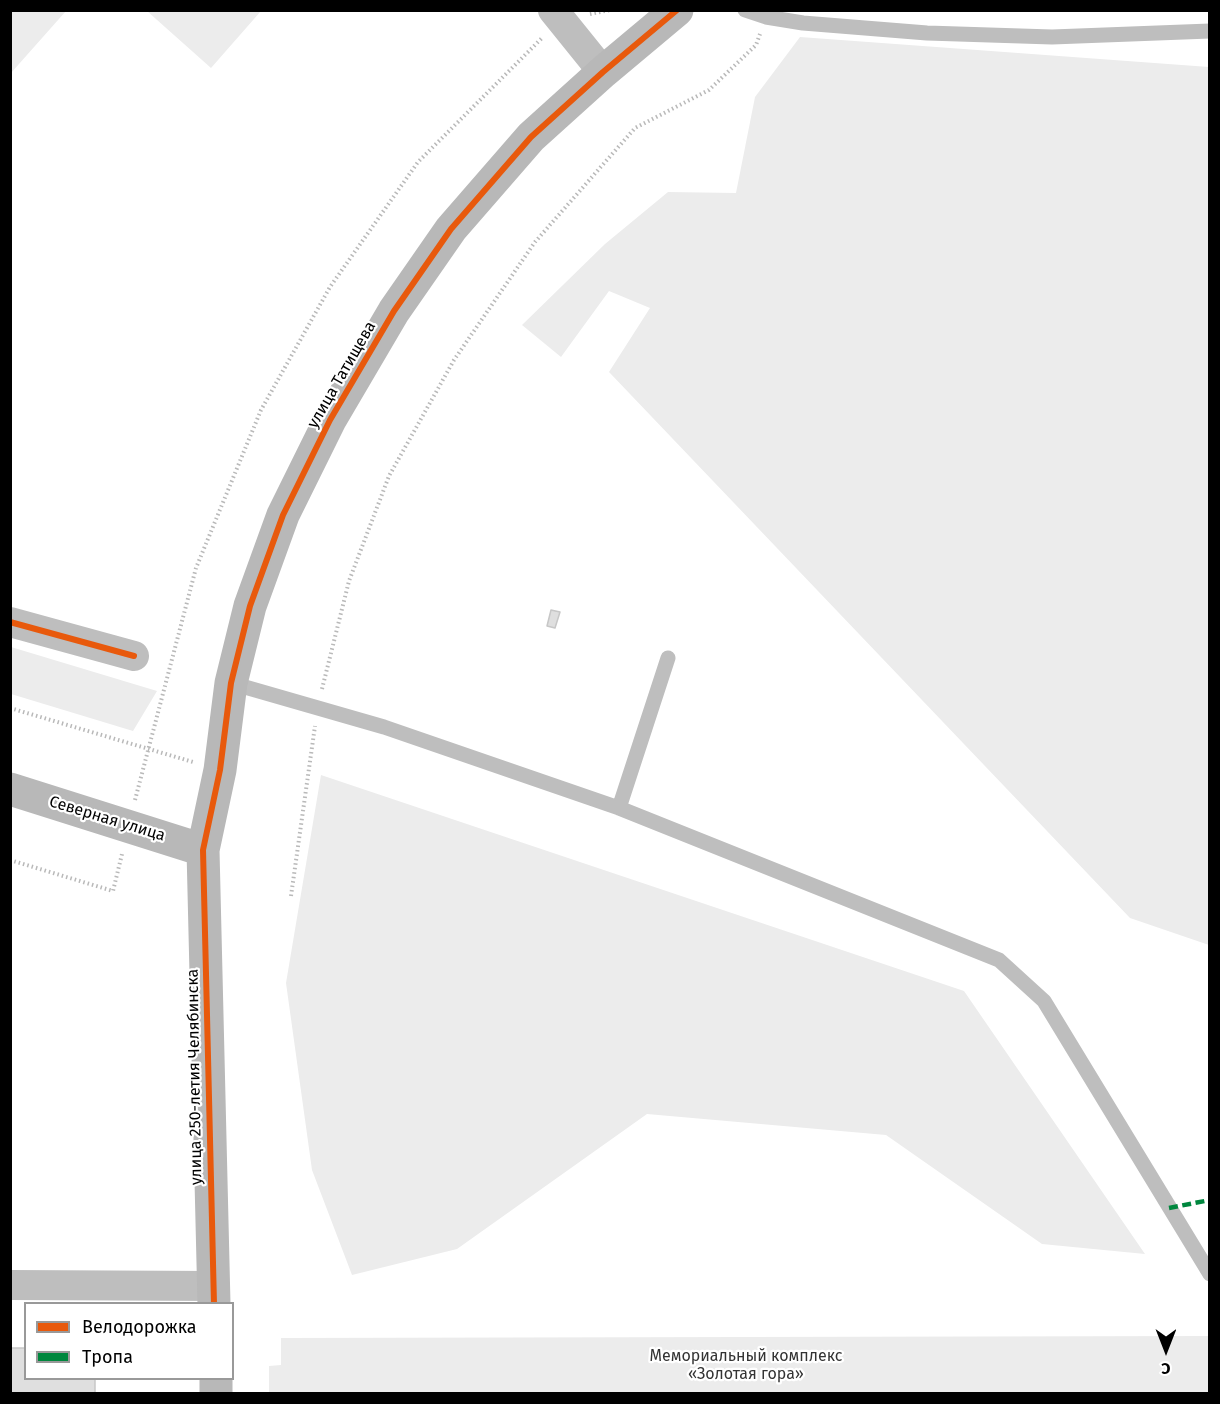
<!DOCTYPE html>
<meta charset="utf-8">
<style>
body{margin:0}
#map{position:relative;width:1220px;height:1404px;overflow:hidden;background:#fff;font-family:"Fira Sans",sans-serif}
canvas{display:block}
.frame{position:absolute;inset:0;border:12px solid #000;pointer-events:none}
.legend{position:absolute;left:24px;top:1302px;width:210px;height:78px;box-sizing:border-box;background:#fff;border:2px solid #999;margin:0;padding:8px 10px;list-style:none;font-size:18px;color:#000}
.legend li{display:flex;align-items:center;gap:12px;height:30px}
.legend b{width:30px;border:2px solid #999}
.north{position:absolute;left:1136px;top:1320px;width:60px;height:60px;-webkit-text-stroke:4px #fff;paint-order:stroke;rotate:180deg;font-size:16px;font-weight:700;line-height:24px;text-align:center;color:#000}
.north::after{content:'';display:block;margin:auto;width:21px;height:27px;background:#000;clip-path:polygon(50% 0,100% 100%,50% 72%,0 100%)}
</style>
<div id="map">
<canvas width="1220" height="1404"></canvas>
<div class="frame"></div>
<ul class="legend">
<li><b style="height:8px;background:#e8590c"></b>Велодорожка</li>
<li><b style="height:8px;background:#00873e"></b>Тропа</li>
</ul>
<div class="north">С</div>
</div>
<script>
const ctx = document.querySelector('canvas').getContext('2d');
ctx.lineJoin = 'round';
function fillPath(path, color) { ctx.fillStyle = color; ctx.fill(path, 'evenodd'); }
function trace(path, color, width, dash) { ctx.strokeStyle = color; ctx.lineWidth = width; ctx.lineCap = dash ? 'butt' : 'round'; ctx.setLineDash(dash || []); ctx.stroke(path); }
function drawText(font, color, halo, rows, align = 'center') {
  ctx.font = font + ' "Fira Sans",sans-serif'; ctx.lineWidth = 4.5; ctx.setLineDash([]); ctx.textBaseline = 'middle'; ctx.strokeStyle = halo; ctx.fillStyle = color; for (const [text, x, y, turn = 0] of rows) {
    ctx.save(); ctx.translate(x, y); ctx.rotate((+turn || 0) * Math.PI / 180); ctx.textAlign = isNaN(turn) ? turn : align; if (halo) ctx.strokeText(text, 0, 0); ctx.fillText(text, 0, 0); ctx.restore();
  }
}
fillPath(new Path2D(`
 M11,10L66,11L11,73L10,11Z
 M147,11H261L211,68Z
 M800,37L1209,67V945L1130,918L609,372L650,308L609,291L561,357L522,325L605,244L668,192L736,193L755,97Z
 M10,647H11L157,691L133,731L11,694Z
 M321,775L964,991L1145,1254L1042,1244L886,1135L647,1114L457,1249L352,1275L312,1170L286,983Z
 M1209,1336V1393H269V1366L281,1365V1338Z`), '#ececec');
const building = new Path2D(`
 M551,610L560,612L555,628L547,626Z
 M10,1348H26V1378H95V1394H10Z`);
fillPath(building, '#dfdfdf');
trace(building, '#c7c7c7', 1.5);
trace(new Path2D(`
 M590,14L610,10
 M322,689L349,581L389,476L454,360L535,242L635,128L709,90L756,45L760,34
 M10,708L193,762
 M135,800L196,568L261,410L330,287L418,162L542,38
 M10,860L113,891L122,854
 M291,896L315,726`), '#b9b9b9', 4, [1.5, 3]);
trace(new Path2D(`
 M745,10L766,17L803,23L927,33L1052,37L1210,31
 M231,683L384,727L619,808L999,960L1044,1001L1210,1274
 M619,808L668,658`), '#bebebe', 15);
trace(new Path2D(`
 M553,10L603,72
 M10,622L134,656
 M10,1285L214,1286`), '#bebebe', 30);
trace(new Path2D(`
 M10,789L203,850
 M214,1304L203,850L220,770L231,683L250,606L283,515L330,420L394,311L451,229L531,137L603,72L677,10
 M216,1378V1394`), '#b8b8b8', 33);
trace(new Path2D(`
 M1169,1208L1210,1200`), '#00873e', 4.5, [9, 4.5]);
trace(new Path2D(`
 M10,622L134,656
 M214,1304L203,850L220,770L231,683L250,606L283,515L330,420L394,311L451,229L531,137L603,72L677,10`), '#e8590c', 6);
drawText('16px', '#000', '#fff', [
 ["улица Татищева",342,375,-60],
 ["Северная улица",107,819,17],
 ["улица 250-летия Челябинска",195,1077,-91]
]);
drawText('16px', '#333', '#fff', [
 ["Мемориальный комплекс",746,1357],
 ["«Золотая гора»",746,1375]
]);
</script>
